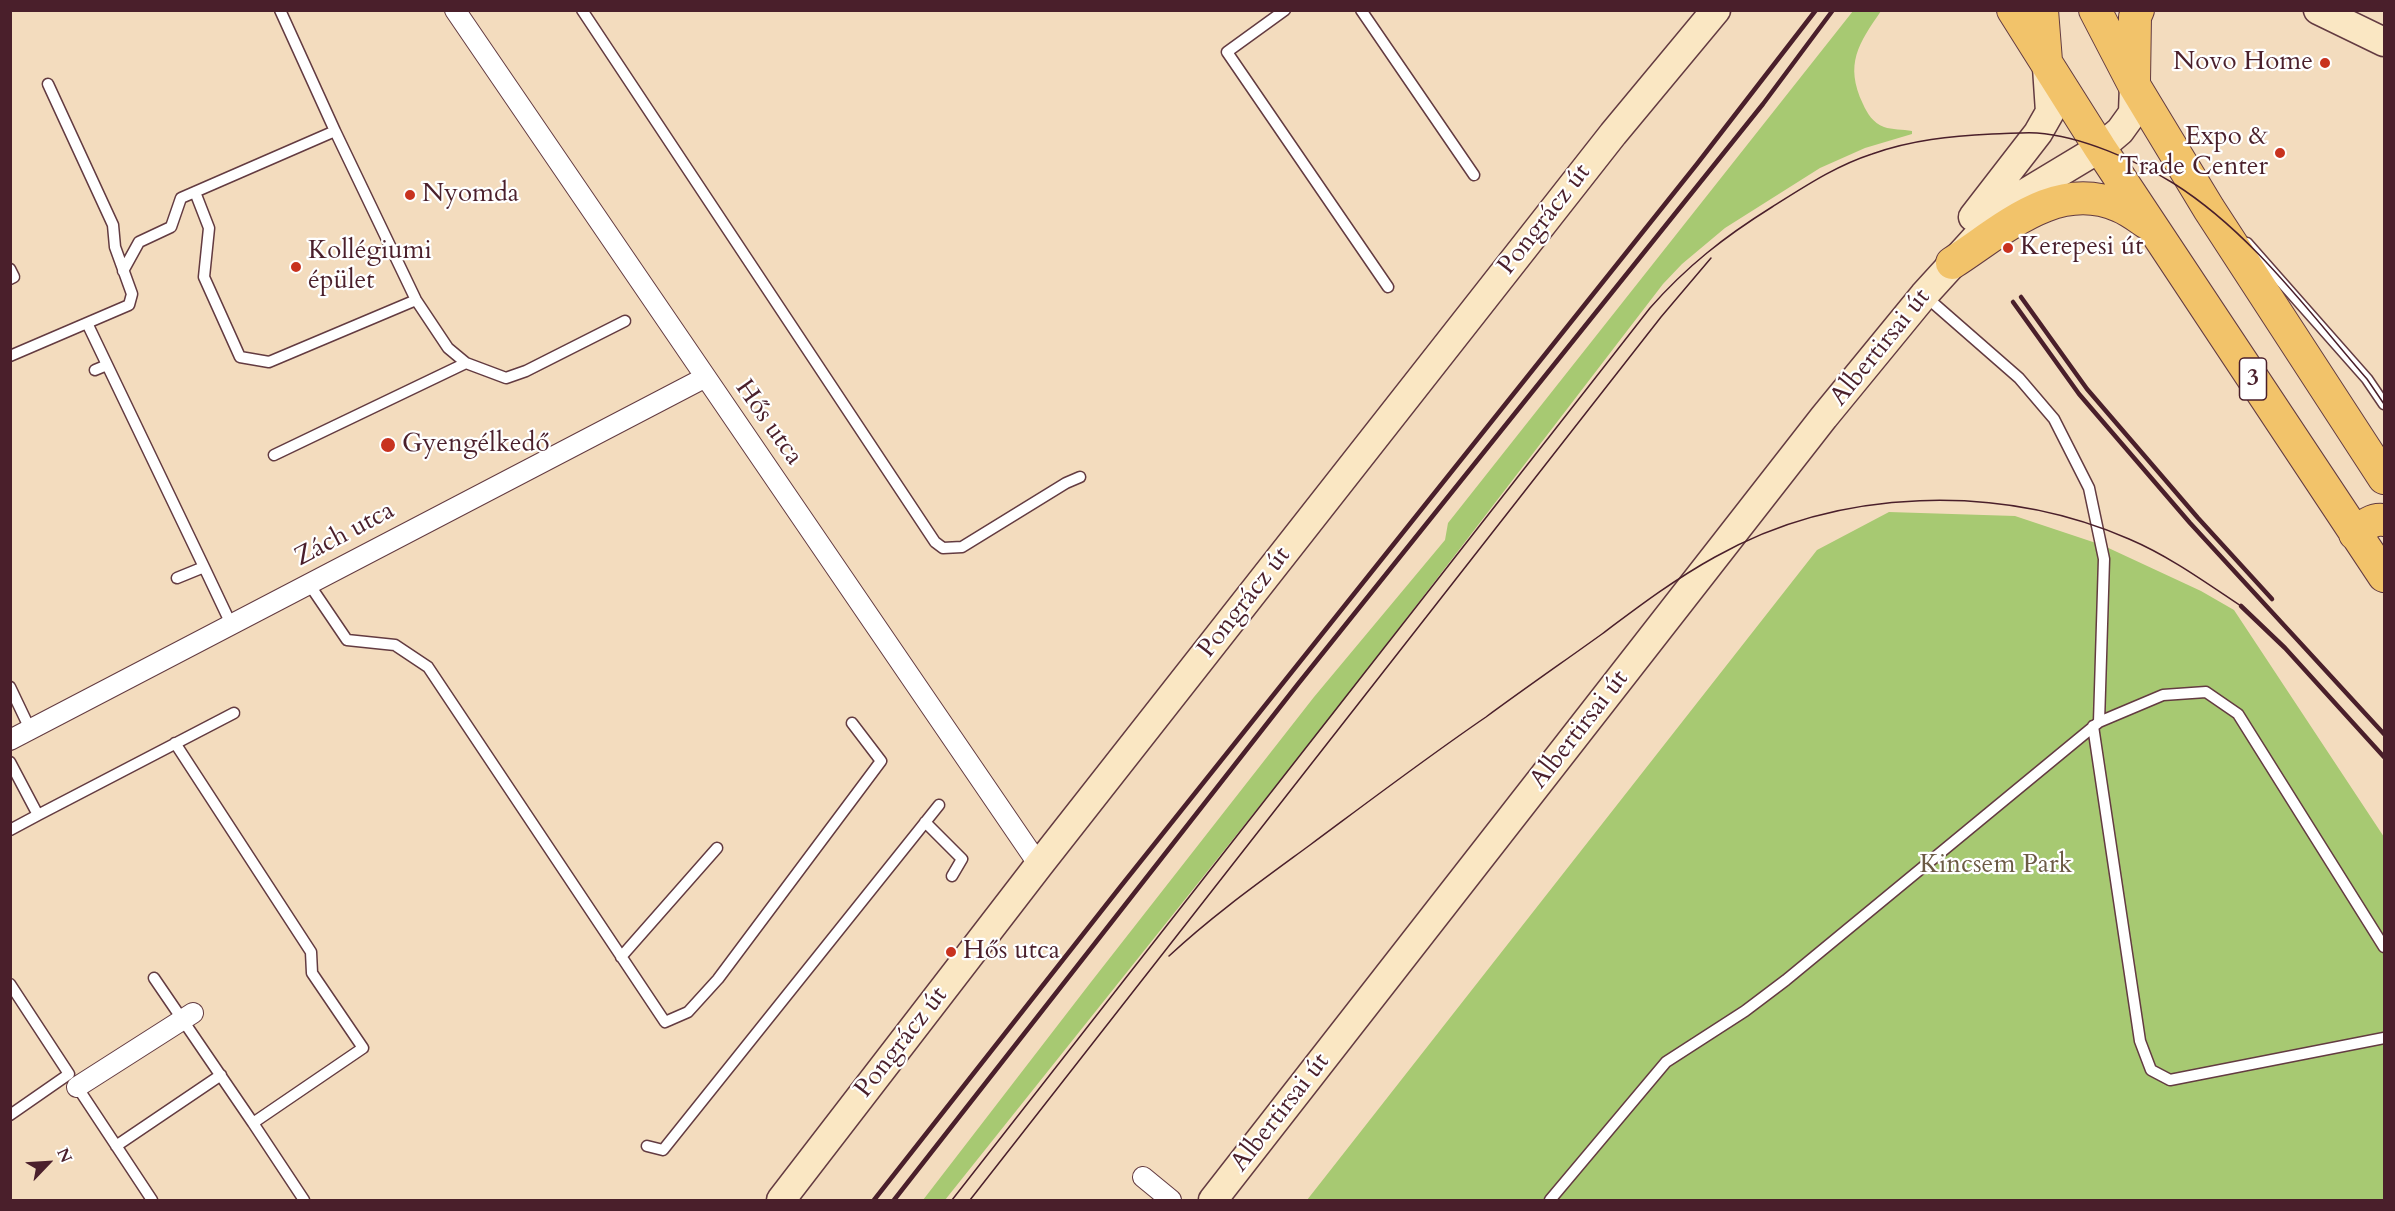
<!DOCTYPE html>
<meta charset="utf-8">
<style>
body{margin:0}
#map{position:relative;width:2395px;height:1211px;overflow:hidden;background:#f3dcbe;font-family:Cardo,serif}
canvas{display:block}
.frame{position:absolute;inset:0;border:12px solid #4a1f2b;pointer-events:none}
.north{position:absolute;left:18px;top:1133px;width:60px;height:60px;-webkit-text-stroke:4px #fff;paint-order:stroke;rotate:65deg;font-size:16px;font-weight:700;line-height:24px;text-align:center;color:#4a1f2b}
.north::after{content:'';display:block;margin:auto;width:21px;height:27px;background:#4a1f2b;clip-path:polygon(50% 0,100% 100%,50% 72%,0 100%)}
</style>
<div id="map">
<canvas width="2395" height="1211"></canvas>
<div class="frame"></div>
<div class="north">N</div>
</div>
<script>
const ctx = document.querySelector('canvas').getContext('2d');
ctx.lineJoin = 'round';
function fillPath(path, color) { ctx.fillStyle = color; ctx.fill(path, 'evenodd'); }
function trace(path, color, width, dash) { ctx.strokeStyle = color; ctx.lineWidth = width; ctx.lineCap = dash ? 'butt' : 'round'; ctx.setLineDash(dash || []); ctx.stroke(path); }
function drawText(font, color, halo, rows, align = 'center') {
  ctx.font = font + ' Cardo,serif'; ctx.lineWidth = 4.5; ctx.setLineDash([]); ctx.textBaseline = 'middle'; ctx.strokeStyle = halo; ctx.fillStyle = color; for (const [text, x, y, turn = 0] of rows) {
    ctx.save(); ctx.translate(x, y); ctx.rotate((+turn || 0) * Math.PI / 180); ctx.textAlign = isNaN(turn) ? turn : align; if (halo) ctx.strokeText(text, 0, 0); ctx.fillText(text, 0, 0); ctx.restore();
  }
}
fillPath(new Path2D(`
 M1853,11H1881C1859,43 1844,64 1863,104C1867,113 1873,123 1884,127C1892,130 1903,129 1912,131V134L1865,148L1820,168L1725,228L1682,264L1663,284L1333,714L945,1200H923L1091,982L1314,697L1445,540L1448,523Z
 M1889,512L2015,516L2102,545L2201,591L2234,610L2384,837V1200H1307L1817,550Z`), '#a7c972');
const lane = new Path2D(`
 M582,10L935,542L943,548L962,547L1066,483L1080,477
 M1285,10L1227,52L1388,287
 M1361,10L1474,175
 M335,131L416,300L448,348L466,363L506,378L526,371L625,321
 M195,192L209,228L204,277L240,357L269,362L416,300
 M2247,243L2367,379L2384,404
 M10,269L14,277L10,279
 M123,271L139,242L171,227L181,198L335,131L280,10
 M1924,295L2019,378L2054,419L2089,488L2104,559L2099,722
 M87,323L204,567L177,578
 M10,356L129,305L132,294L115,247L113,225L48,84
 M95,370L107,365
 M274,455L466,363
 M204,567L231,624
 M309,584L347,640L395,645L428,667L665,1022L688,1012L718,979L881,761L852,723
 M10,687L30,729
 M2093,726L2140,1041L2151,1070L2170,1080L2384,1038
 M10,762L38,815L10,830
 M38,815L234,713
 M925,822L962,859L952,876
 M621,957L717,848
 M154,978L253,1123L363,1048L312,973L311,952L175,743
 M10,984L69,1074L10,1115
 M76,1085L152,1200
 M253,1123L304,1200
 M116,1146L221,1075
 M647,1146L663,1150L939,805
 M1550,1200L1666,1062L1745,1011L1786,980L2099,722L2163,695L2206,692L2238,714L2384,947`);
const street = new Path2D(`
 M455,10L1039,865
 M10,740L704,378
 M77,1087L193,1013
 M1143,1177L1171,1200`);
const secondary = new Path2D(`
 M2318,10L2384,42
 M1973,217L2038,133L2050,112L2047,67
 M781,1200L1039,865L1613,134L1716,10
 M1213,1200L1824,417L1924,295L2007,204L2100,148L2120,131L2133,113L2134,85`);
const primary = new Path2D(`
 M2013,10L2100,148L2384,576
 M2042,10L2046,61
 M2095,10L2134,85L2209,209L2384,478
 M2134,81L2135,17L2138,10
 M1952,263C2001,232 2056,178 2119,206C2129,210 2138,217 2147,223
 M2355,534C2364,526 2372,518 2384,520`);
trace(lane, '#633b41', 13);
trace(street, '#633b41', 22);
trace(secondary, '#633b41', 31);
trace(primary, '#633b41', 34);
trace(lane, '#fff', 10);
trace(street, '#fff', 20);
trace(secondary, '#fae7c3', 28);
trace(primary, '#f2c36a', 32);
trace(new Path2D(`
 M1169,956C1213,915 1261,881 1310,845C1368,802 1426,758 1486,717C1524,689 1563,662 1602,634C1638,607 1675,579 1715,557C1839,487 1999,483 2129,539C2169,556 2205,582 2241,606
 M952,1200L1650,308C1687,266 1724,237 1772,207C1804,187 1835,166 1872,154C1911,140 1951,136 1992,134C2007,134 2023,132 2037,133C2081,136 2137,161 2173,183C2251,232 2308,311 2367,379L2384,404
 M970,1200L1661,317L1711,258`), '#4a1f2b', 1.5);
trace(new Path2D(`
 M2021,297L2087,389L2198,518L2272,599
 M2013,302L2079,394L2190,523L2384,734
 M2241,606L2285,648L2384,757
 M874,1200L1121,886L1697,164L1816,10
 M894,1200L1298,684L1763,104L1833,10`), '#4a1f2b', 4.5);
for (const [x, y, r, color] of [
 [2325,63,6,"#c8321e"],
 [2280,153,6,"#c8321e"],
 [410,195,6,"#c8321e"],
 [2008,248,6,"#c8321e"],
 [296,267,6,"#c8321e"],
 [388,445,8,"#c8321e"],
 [951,952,6,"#c8321e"]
]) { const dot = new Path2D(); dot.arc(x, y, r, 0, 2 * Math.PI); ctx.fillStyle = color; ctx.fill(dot); trace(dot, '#fff', 2); }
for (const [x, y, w] of [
 [2253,379,27]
]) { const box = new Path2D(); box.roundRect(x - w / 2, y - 21, w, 42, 4.5); ctx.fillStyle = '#fff'; ctx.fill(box); trace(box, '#4a1f2b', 1.5); }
drawText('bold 24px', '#4a1f2b', null, [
 ["3",2253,379]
]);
drawText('26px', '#4a1f2b', '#fff', [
 ["Novo Home",2313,63,"right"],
 ["Expo &",2268,138,"right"],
 ["Trade Center",2268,168,"right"],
 ["Nyomda",422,195],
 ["Kerepesi út",2020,248],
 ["Kollégiumi",308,252],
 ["épület",308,282],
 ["Gyengélkedő",402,445],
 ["Hős utca",963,952]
], 'left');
drawText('26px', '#4a1f2b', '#fff', [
 ["Pongrácz út",1545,220,-52],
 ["Albertirsai út",1881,348,-51],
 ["Hős utca",768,423,55],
 ["Zách utca",345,535,-28],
 ["Pongrácz út",1245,603,-52],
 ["Albertirsai út",1580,730,-52],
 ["Pongrácz út",902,1043,-52],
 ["Albertirsai út",1281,1113,-52]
]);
drawText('26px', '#6b5a44', '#fff', [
 ["Kincsem Park",1996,866]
]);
</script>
